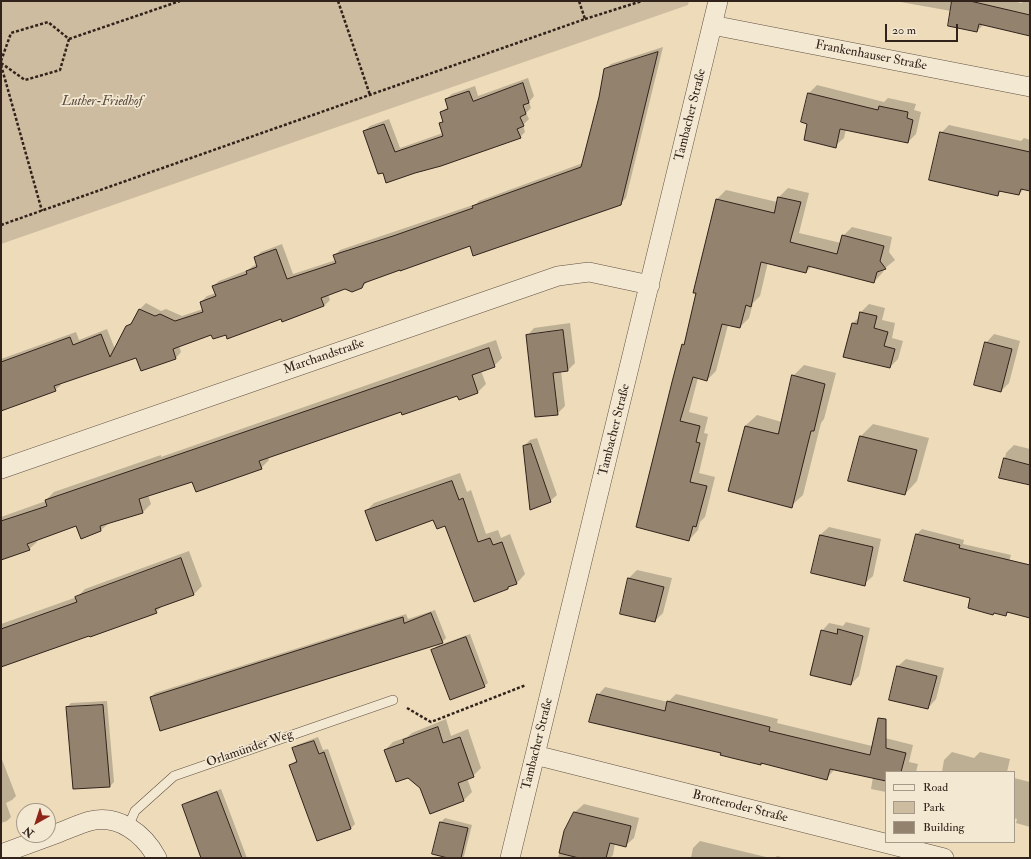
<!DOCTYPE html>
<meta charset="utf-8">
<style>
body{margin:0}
#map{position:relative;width:1031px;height:859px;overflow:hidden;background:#eddbba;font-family:"IM FELL Double Pica",serif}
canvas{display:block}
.frame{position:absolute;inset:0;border:2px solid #31221b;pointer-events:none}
.legend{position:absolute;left:885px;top:771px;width:130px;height:72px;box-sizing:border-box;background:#f3e8d2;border:1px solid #a59989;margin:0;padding:5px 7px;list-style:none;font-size:12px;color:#31221b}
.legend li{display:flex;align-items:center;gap:8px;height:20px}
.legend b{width:20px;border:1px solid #a59989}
.north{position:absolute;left:16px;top:803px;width:40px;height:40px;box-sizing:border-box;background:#f3e8d2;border:1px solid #a59989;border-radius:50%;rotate:219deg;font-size:11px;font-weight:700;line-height:16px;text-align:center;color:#31221b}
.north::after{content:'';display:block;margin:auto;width:14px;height:18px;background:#8f2418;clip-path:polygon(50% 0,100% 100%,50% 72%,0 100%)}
.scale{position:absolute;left:885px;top:24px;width:73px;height:18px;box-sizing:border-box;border:2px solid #31221b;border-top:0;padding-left:5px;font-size:12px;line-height:14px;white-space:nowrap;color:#31221b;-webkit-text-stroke:3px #f3e8d2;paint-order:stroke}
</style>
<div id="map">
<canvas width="1031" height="859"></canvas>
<div class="frame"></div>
<ul class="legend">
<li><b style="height:5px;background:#f3e8d2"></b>Road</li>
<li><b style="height:11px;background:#cdbc9f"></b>Park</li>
<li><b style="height:11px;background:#93826e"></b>Building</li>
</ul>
<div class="north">N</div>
<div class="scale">20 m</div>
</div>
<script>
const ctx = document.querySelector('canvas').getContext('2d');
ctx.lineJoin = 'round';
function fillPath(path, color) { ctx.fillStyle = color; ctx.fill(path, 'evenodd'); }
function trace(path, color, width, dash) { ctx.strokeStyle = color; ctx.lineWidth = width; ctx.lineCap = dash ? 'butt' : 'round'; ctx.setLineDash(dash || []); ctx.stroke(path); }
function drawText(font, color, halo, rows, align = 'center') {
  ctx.font = font + ' "IM FELL Double Pica",serif'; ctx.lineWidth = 3.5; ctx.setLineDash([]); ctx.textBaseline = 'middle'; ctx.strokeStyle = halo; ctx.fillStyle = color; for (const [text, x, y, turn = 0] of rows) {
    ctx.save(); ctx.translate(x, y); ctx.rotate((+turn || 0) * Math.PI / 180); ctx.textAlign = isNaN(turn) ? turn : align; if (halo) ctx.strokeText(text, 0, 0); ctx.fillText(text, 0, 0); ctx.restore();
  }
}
fillPath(new Path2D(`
 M1,1H689L688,5L1,244Z`), '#cdbc9f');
fillPath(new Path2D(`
 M895,1H1012L1022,3V1H1030V35L984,24L977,31L951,11Z
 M663,47L626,198L620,204L471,245L368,281L362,287L345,288L328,294L330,300L324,306L282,320L281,318L227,334H212L179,346L181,352L176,358L137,357L60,383L61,385L55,390L1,410V359L76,332L79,340L107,329L115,349L127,327L134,320L140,309L146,303L161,311L166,309L182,316L203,309L201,302L207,296L216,293L213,286L219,281L248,270L253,266L258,264L256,257L261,252L282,244L293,274L336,260L334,256L340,250L476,204L479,201L583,163L600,97L605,70L611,64Z
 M528,78L534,96L529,102L531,108L526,113L529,119L523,125L525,132L520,137L383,171L364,131L370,126L389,119L400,148L443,133L440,124L444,120L441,112L449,106L446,99L452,94L475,86L478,96Z
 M817,85L884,102L888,98L916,104L914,110L921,112L916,134L908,142L846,129L844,138L835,146L808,94Z
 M949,125L1021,141L1024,138L1030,140V190L1024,189L1019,194L1002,190L997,195L941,133Z
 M788,188L809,193L799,233L841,243L843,236L852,227L892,237L889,252L895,260L884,269L883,272L874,282L812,266L806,272L768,262L760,296L753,303L749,318L740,327L728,325L716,371L707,380L698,378L689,412L708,417L704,433L708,434L699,473L715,477L705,517L700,522L698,530L689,540L638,526L683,345L685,342L697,292H695L717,199L726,190L777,202L779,197Z
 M869,304L885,308L882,320L895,323L892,338L903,341L898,359L890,367L853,323L859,317L861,312Z
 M570,323L575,363L568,370L561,371L565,406L557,414L527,336L534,328Z
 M994,334L1020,341L1009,383L1001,391L986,343Z
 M496,340L502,358L494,366L481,371L486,384L478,392L458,395L402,411L268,457L269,460L261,468L193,481L148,495L151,504L143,512L109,523L101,530L77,525L36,539L37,542L29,549L1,559V517L46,501V500L54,492L161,455V457Z
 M804,365L836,373L824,419L821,423L803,495L791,506L745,426L757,415L782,422L793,376Z
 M873,424L929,438L917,481L905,494L861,436Z
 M537,438L557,495L550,501L524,446L530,440Z
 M1014,445L1030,449V484L1001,477L1006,453Z
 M460,473L467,492L471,490L486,534L498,530L501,538L510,534L525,574L517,583L511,585L508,588L446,525L434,519L366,511L374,503Z
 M829,527L881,539L873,576L864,584L820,535Z
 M922,529L964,540L963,544L1011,555L1008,565L1030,570V617L1008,612L1005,615L972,598L905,580L917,534Z
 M189,551L202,586L193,595L163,605L156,612L1,666V624L77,597L85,589Z
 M637,570L672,578L663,613L655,621L621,613L629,578Z
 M435,610L446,638L442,642L151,697L155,693L406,614L408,619Z
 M846,622L870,628L859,676L851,684L822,631L829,623L843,626Z
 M470,634L488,683L484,686L433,650L437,646Z
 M906,659L944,668L936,699L928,708L897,667Z
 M605,687L668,702L676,694L778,719L777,723L872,746L881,737L913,745L909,762L918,764L916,772H886V792L871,789L873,777L835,769L826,779L762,762L761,764L722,753L598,695Z
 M107,701L114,782L110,786L67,707L71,703Z
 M446,719L451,736L468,729L481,768L473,776L467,778L472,792L464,800L430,813L421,787L385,750L393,742L407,737L412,733Z
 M318,737L323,750L328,749L355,824L351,828L318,840L290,765L297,760L294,749L297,745Z
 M952,752L974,758L980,752L1010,759L1007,772H942L944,760Z
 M1,757L16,796L12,800L6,803L11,817L7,821L1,823Z
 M1014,778L1030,782V827L1016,823L1017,819L1014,818Z
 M221,789L247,858H202L183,806L187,802Z
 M584,804L639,818L634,838L625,846L615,843L613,855L610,858H558L565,832L575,812Z
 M445,818L472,825L464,856L462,858H452L433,853L441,822Z
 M700,841L770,858H691L693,848Z
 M777,856L785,858H775Z`), '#0003');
const building = new Path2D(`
 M952,1H970L1030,15V36L979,24L977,32L948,26Z
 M658,52L621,205L473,256L470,246L400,271V270L364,283L362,288L352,292L345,289L321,298L324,306L282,322L281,319L227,339L226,335L213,339L211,335L173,349L176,359L141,371L136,358L54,386L56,391L1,411V362L70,337L73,345L101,334L110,357L126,326L131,324L139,309L155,316L160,314L175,321L203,312L200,302L216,296L212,286L247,274L246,271L257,267L254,257L276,249L287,279L336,263L333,255L393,236L473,208L472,206L581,167L599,97L604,69Z
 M523,83L529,103L523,105L526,114L520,117L524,126L517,129L521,138L441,166L415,173L386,183L383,173L378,174L363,131L384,124L395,152L443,136L439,123L443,122L440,112L448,109L445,99L469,91L473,101Z
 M808,93L878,110L879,106L908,112L907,118L913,120L908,143L840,129L836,148L804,140L807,124L801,122Z
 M940,132L1030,152V191L1021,189L1019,195L999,191L998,196L929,180Z
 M778,197L801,202L790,242L837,254L842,235L884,246L880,261L886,269L877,272L874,283L808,266L806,273L761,262L751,307L746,305L740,328L722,324L707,381L693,377L680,421L700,426L696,442L700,443L690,482L707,486L696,527L693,526L689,541L636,527L672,382L682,344L684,345L696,293H693L716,199L774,213Z
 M860,312L877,316L874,328L888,332L884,346L895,349L890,368L843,357L852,323L857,324Z
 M563,330L568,371L553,373L558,415L535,417L526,335Z
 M985,342L1012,349L1001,392L974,385Z
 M489,348L495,367L472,375L478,393L459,400L457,396L402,415L401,412L259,461L262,469L196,492L192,482L139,499L143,513L100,526L101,531L81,539L76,526L27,544L30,550L1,560V521L47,506L45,500L391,382Z
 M792,375L825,384L814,431H811L792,508L728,491L745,426L778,434Z
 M860,436L917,450L905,495L848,481Z
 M531,444L551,502L530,510L523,446Z
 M1004,458L1030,465V485L999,478Z
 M452,481L459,500L463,498L478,542L490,538L493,545L502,542L517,584L508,587V589L474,602L445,526L437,529L433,520L376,541L365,511Z
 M916,534L960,545L959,548L1030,565V618L1007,612L1006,616L994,613L993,615L968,608L970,598L904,581Z
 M820,535L873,547L865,586L811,573Z
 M181,558L194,595L155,609L157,613L90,637L89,636L1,667V629L77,602L75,597Z
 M628,578L664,587L655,622L620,614Z
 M431,613L443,643L160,731L150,697L403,617L404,623Z
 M838,629L863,636L851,685L810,675L821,630L837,634Z
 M466,637L485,687L450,700L431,650Z
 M897,666L937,676L928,709L889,700Z
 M597,694L665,711L667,701L770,727L769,731L870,755L878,718L886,719V748L906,753L901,772H886V781L830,769L827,780L761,763V765L736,759L720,755L721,753L589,722Z
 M103,705L110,787L73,789L66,707Z
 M438,727L443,743L460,737L474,777L458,783L464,801L430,814L420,788L408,778L396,782L384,750L404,743L403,740Z
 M314,741L319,754L324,752L351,829L317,841L289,765L297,762L292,748Z
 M217,792L231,829L242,858H201L182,805Z
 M574,812L631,826L626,847L610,843L606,858H579L559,853L564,831Z
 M440,822L468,828L461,858H448L432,854Z`);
fillPath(building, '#93826e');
trace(building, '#31221b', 1);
const service = new Path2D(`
 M128,827L135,811L174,776L393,700`);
const minor = new Path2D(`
 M712,25L1030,87
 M1,469L558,276L589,272L650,285
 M535,755L944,858
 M1,854C20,847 39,840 58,833C69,829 79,824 90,821C119,814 144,834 157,858
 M510,858L718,1`);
trace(service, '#605043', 10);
trace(minor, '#605043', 20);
trace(new Path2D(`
 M338,1L370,95
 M585,19L642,1
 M69,39L180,1
 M1,61L11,33L48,22L69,39
 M1,63L25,80L60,70L69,39
 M1,65L42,211
 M1,225L585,19L579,1
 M407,708L431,722L526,685`), '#31221b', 2.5, [3, 2]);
trace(service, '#f3e8d2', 9);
trace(minor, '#f3e8d2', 19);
drawText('13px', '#31221b', '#f3e8d2', [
 ["Frankenhauser Straße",871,56,11],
 ["Tambacher Straße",691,115,-76],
 ["Marchandstraße",324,357,-19],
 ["Tambacher Straße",615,430,-76],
 ["Tambacher Straße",538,744,-76],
 ["Orlamünder Weg",250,749,-19],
 ["Brotteroder Straße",740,807,14]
]);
drawText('italic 13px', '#58483c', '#f3e8d2', [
 ["Luther-Friedhof",102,102]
]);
</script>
